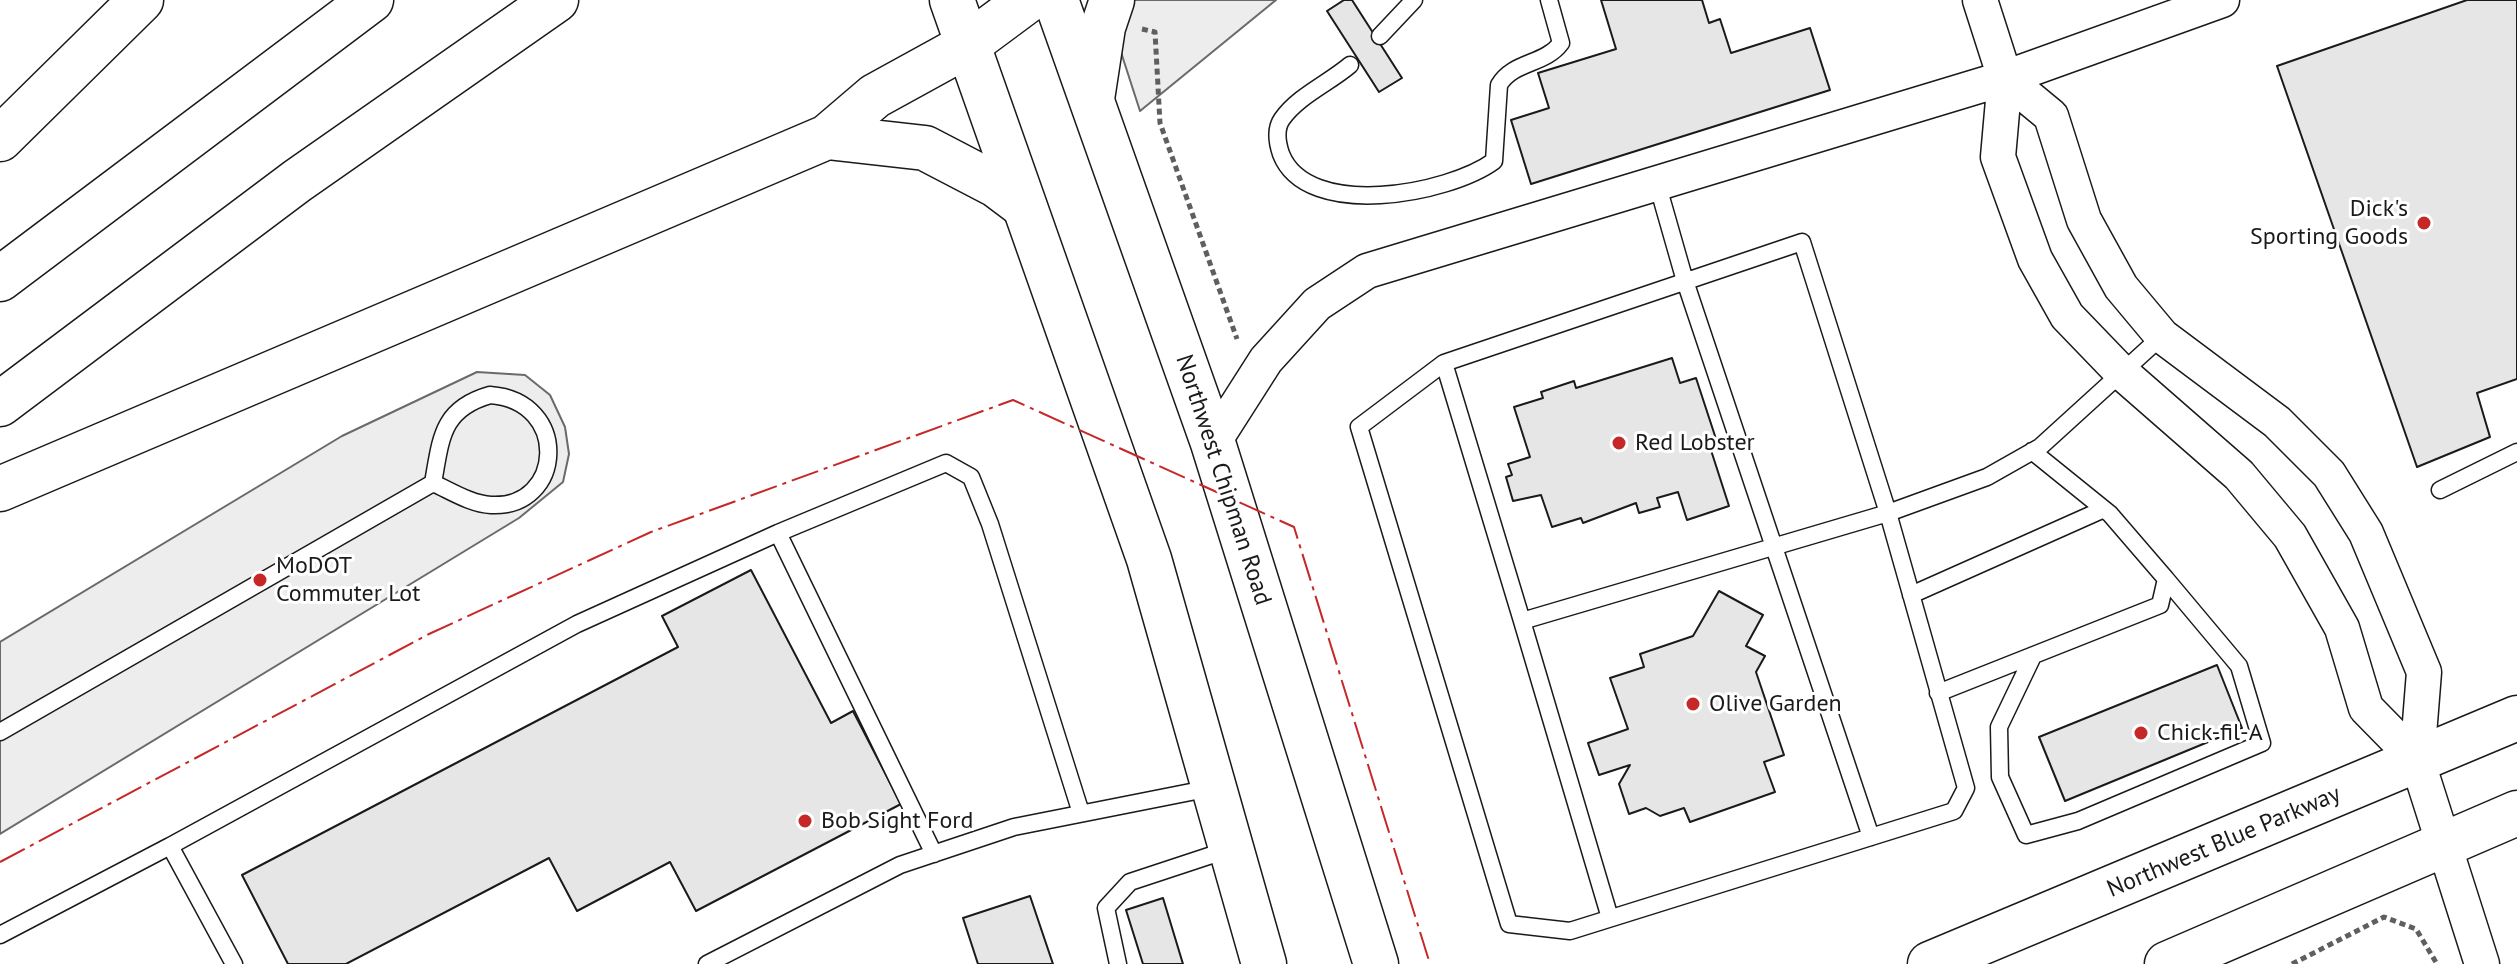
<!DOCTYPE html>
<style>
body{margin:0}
canvas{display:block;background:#fff}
</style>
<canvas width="2517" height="964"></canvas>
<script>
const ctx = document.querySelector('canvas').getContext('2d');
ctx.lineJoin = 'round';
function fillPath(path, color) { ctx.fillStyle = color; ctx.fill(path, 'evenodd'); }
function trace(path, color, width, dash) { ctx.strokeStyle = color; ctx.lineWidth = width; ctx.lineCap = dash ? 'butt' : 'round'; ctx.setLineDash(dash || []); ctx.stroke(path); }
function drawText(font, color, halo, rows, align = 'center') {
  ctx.font = font + ' "PT Sans",sans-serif'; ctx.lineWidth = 6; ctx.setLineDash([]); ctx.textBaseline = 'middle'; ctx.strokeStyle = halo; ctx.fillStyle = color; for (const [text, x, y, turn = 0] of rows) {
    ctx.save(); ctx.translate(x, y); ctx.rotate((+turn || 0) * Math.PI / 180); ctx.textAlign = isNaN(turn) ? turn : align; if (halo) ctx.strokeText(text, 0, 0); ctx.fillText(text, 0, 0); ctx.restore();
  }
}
const built = new Path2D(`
 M1134,0H1276L1140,111L1118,43Z
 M477,372L525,375L550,395L565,427L569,454L563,482L519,518L0,834V642L342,436Z`);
fillPath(built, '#ededed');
trace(built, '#6a6a6a', 2);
const building = new Path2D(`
 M1344,0H1352L1402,78L1379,92L1327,11Z
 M1601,0H1702L1709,23L1720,19L1731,53L1810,28L1830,90L1531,184L1511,120L1549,108L1538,73L1616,49Z
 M2467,0H2517V379L2477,393L2490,437L2417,467L2277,66Z
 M1672,358L1680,383L1696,378L1717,442L1709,444L1729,506L1687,520L1678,492L1657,498L1660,507L1639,513L1636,503L1583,523L1581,518L1552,527L1541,495L1513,501L1506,477L1512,475L1508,464L1530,457L1514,407L1543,398L1541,392L1574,381L1576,388Z
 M751,570L831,723L853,711L901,804L696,911L670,862L577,911L549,858L346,964H288L242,875L678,647L662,616Z
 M1719,591L1763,615L1746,646L1765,656L1756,672L1784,755L1764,762L1775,792L1690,822L1684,808L1660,816L1646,808L1629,814L1619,784L1630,765L1599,775L1588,743L1628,729L1610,678L1644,667L1640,654L1693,636Z
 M2217,665L2242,728L2065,801L2039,737Z
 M1030,896L1053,964H978L963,918Z
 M1163,898L1183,964H1143L1126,910Z`);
fillPath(building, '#e6e6e6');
trace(building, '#1a1a1a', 2);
const lane = new Path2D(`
 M1380,36L1414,0
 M1350,65C1329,83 1298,96 1282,119C1275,129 1277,142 1281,154C1307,221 1449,194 1494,161L1499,85C1513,61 1545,65 1561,43L1549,0
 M1657,183L1685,281L1871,837
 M1444,363L1802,242L1888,513L1966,788L1954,811L1570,931L1509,924L1359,427L1444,363L1522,621L1888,513L1987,477L2040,447L2162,336
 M490,395C571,401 564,509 491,505C471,504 451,491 433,483C441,439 441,409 490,395Z
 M2440,490L2517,452
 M778,533L946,463L971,477L990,524L1081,813
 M1911,595L2104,509
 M1522,621L1610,918
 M2033,656L1999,727L2000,777L2026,835L2078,821L2262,743L2239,666L2166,579
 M1938,693L2160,605L2166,579L2110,514L2032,451
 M0,732L433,483
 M0,935L170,846
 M234,964L170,846L577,624L778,533L934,854
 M707,964L900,865L1014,827L1211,788
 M1118,964L1106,908L1130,882L1230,849`);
const street = new Path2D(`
 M1980,0L2005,78L1998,157L2035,259L2067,316L2120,371L2239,475L2290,536L2342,628L2366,708L2417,760
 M2005,78L2051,116L2084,220L2121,287L2162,336L2277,422L2329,474L2366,533L2424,672L2417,760L2482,964
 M1213,443L1266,360L1317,304L1367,271L2005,78L2222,0`);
const secondary = new Path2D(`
 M952,0L1149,559L1264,964
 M1056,0L1213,443L1376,964
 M1930,964L2517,718
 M2167,964L2517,813`);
const highway = new Path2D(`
 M1092,99L1103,27L1112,0
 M827,137L925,148L996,185L1024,206
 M0,139L141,0
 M0,279L371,0
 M0,404L297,181L556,0
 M0,489L827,137L875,96L966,46L1028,0`);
trace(lane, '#1a1a1a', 19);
trace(street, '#1a1a1a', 37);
trace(secondary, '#1a1a1a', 47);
trace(highway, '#1a1a1a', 47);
trace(new Path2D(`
 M1142,29L1155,32L1160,123L1237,339
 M2292,964L2384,917L2416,929L2437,964`), '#5f5f5f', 5, [6, 4]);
trace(lane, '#fff', 16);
trace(street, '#fff', 34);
trace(secondary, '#fff', 44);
trace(highway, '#fff', 44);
trace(new Path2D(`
 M0,862L429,634L651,532L1013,400L1294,527L1430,964`), '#c62828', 2, [28, 6, 4, 6]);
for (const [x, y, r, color] of [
 [2424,223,8,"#c62828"],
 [1619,443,8,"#c62828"],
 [260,580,8,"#c62828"],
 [1693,704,8,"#c62828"],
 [2141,733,8,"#c62828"],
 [805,821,8,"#c62828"]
]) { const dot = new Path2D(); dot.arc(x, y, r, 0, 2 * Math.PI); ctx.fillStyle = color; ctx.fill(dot); trace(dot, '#fff', 3); }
drawText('24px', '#1a1a1a', '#fff', [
 ["Dick's",2408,209,"right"],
 ["Sporting Goods",2408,237,"right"],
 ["Red Lobster",1635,443],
 ["MoDOT",276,566],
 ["Commuter Lot",276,594],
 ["Olive Garden",1709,704],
 ["Chick-fil-A",2157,733],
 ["Bob Sight Ford",821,821]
], 'left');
drawText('24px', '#1a1a1a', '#fff', [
 ["Northwest Chipman Road",1223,480,72],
 ["Northwest Blue Parkway",2224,842,-23]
]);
</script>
